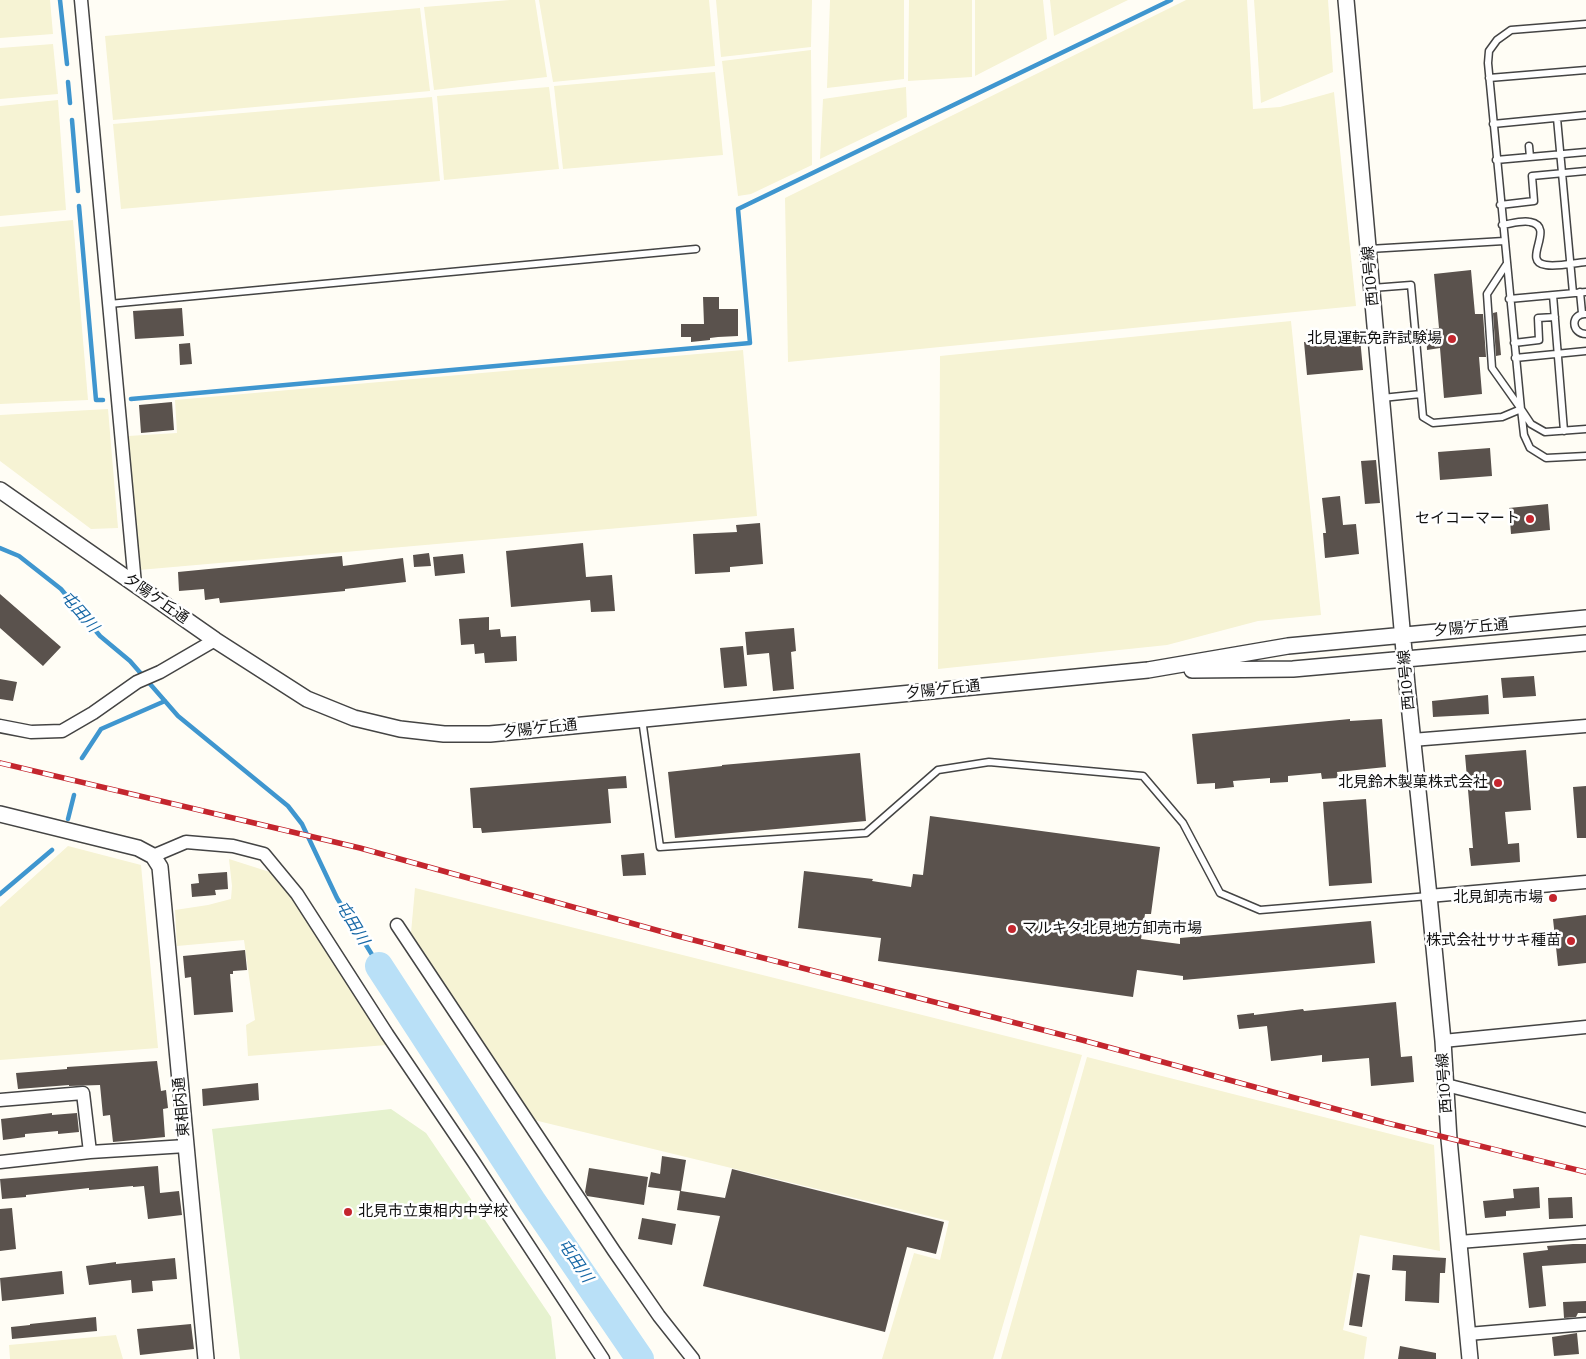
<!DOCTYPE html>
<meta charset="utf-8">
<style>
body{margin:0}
canvas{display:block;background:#fffdf5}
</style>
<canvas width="1586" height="1359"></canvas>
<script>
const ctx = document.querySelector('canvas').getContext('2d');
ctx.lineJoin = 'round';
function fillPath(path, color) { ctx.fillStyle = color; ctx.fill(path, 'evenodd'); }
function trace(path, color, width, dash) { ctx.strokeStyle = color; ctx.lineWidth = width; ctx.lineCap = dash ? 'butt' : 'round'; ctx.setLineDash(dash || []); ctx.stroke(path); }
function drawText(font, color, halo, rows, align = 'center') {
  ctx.font = font + ' Bitter,"Noto Sans JP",serif'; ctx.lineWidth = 5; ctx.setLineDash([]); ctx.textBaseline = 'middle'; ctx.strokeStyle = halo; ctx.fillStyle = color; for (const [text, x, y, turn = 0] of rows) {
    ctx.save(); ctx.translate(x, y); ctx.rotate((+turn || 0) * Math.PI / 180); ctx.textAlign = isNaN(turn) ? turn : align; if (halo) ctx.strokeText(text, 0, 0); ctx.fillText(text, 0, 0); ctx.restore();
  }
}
fillPath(new Path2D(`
 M0,0H50L53,34L0,38Z
 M510,0H535L547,77L434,90L424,7Z
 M539,0H709L715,66L553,82Z
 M716,0H812L811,47L721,57Z
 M830,0H904V79L827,88Z
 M909,0H972V77L908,81Z
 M975,0H1043L1047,39L975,76Z
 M1050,0H1128L1054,36Z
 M1186,0H1247L1253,109L1280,107L1334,92L1356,306L788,362L785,198Z
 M1254,0H1328L1333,72L1261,103Z
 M420,8L430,91L113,120L105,36Z
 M53,44L58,94L0,99V48Z
 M811,50L812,165L751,194L738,196L722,61Z
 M715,72L723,155L563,169L554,86Z
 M549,87L559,169L444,180L437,96Z
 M906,87L907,117L820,159L823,99Z
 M432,97L440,181L121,209L113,124Z
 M58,100L66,210L0,216V106Z
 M73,220L88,400L0,404V227Z
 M1291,321L1321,615L1258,621L1167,645L938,669L940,356Z
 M743,350L757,516L139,570L128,436L177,433L175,400Z
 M108,409L118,528L91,529L0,461V415Z
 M68,846L141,865L158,1048L0,1060V907Z
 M229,859L276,874L387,1045L248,1056L246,1025L255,1020L244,940L177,946L175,910L208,905L231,899L232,886Z
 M415,888L1082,1055L993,1359H882L914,1253L940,1260L949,1221L534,1120L411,933Z
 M1087,1057L1434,1145L1440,1251L1360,1235L1343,1330L1367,1337L1364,1359H1001Z
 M116,1335L123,1359H10L9,1345Z`), '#f6f3d4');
fillPath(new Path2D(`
 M391,1109L426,1133L551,1317L556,1359H240L212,1129Z`), '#e6f2cf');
trace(new Path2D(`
 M60,0L67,64
 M68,82L70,103
 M72,120L78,191
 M79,206L96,400H103
 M131,399L750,343L738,209L1171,0
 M0,548L19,556L61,589L100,636L130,661L178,716L288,806L302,824L337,898L379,966
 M82,758L101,729L165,701
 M68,819L74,795
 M0,894L52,850`), '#3f96cf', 4.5);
trace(new Path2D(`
 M379,966L532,1201L640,1359`), '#b9e0f7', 28);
fillPath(new Path2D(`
 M1471,270L1475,314H1483L1486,357H1479L1482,394L1444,398L1440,348L1427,350L1426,329L1439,328L1434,274Z
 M703,297H719V309H738V336L718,337L710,338V340L691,342V337H681V324H704Z
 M182,308L184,336L135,339L133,311Z
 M1497,312L1501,355L1496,356L1493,313Z
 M1360,338L1363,370L1307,375L1304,342Z
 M190,343L192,364L180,365L179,344Z
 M172,402L174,430L141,433L139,405Z
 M1490,448L1492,476L1440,480L1438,452Z
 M1376,460L1380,503L1365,504L1361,461Z
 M1340,496L1343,525L1356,524L1359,554L1325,558L1323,533H1326L1322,498Z
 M1548,504L1550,530L1511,534L1509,508Z
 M760,523L763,564L730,567V572L695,574L693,534L737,532L736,525Z
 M583,543L586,577L612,575L615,611L591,612L590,600L511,607L506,551Z
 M429,553L431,566L414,567L413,555Z
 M463,554L465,573L435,576L433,557Z
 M342,556L343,566L403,558L406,582L345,589V591L220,603L219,598L205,600L204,589L179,591L178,572Z
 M0,594L61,647L43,666L0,628Z
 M489,617V630L500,629L501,637L516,636L517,661L485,663L484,653L475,654L474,644L461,645L459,619Z
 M794,628L796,651L791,652L794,689L773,691L769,653L747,655L745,632Z
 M743,646L747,686L724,688L720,648Z
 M1534,676L1536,696L1503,698L1501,678Z
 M0,679L17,682L13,701L0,699Z
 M1488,695L1489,714L1433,717L1432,701Z
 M1350,719V721L1382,719L1386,767L1337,772L1338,778L1322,779L1321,773L1288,776V782L1270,783V778L1233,781L1234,787L1215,789V783L1197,784L1192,734Z
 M1526,750L1531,810L1505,812L1508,844L1519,843L1520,862L1471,866L1469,848H1473L1465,755Z
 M860,753L866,821L675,838L668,772L722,766V765Z
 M626,776L627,788L608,789L611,823L482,833L481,828H473L470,788Z
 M1586,786V838H1577L1573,787Z
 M1366,799L1372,883L1329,886L1323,802Z
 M930,816L1160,847L1151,914H1145L1141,939L1180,944V938L1371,921L1375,963L1183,980V976L1137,970L1133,997L878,961L881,938L798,928L804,871L873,879L872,881L911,887L913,874L923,875Z
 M644,853L646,875L623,876L621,855Z
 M227,872L228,889L215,890L216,895L192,897L191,884L199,883L198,874Z
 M1586,915V963L1558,966L1553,919Z
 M245,950L247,970L233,971V974H230L233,1012L194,1015L191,977L185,978L183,956Z
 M1396,1002L1401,1057L1412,1056L1414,1082L1371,1086L1369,1058L1322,1062V1055L1271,1061L1267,1026L1239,1029L1237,1015L1254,1013V1015L1303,1009L1304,1011Z
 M157,1061L161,1091L166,1090L168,1108L163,1109L165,1137L113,1142L110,1115L103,1116L100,1085L69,1086V1085L18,1089L16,1073L67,1069V1067Z
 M258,1083L259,1100L203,1106L202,1089Z
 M52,1113V1115L77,1113L79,1132L58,1134V1131L25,1134V1137L3,1140L1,1119Z
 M662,1156L686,1160L681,1191L725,1198L732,1169L944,1222L936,1254L907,1247L885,1332L703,1286L720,1216L677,1210L680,1191L648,1187L651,1172L660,1174Z
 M158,1166L160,1193L179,1191L182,1215L148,1219L144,1186L133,1187V1186L89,1190V1188L26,1195V1197L2,1199L0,1179Z
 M589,1168L648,1177L644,1205L587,1196L585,1192Z
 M1539,1187L1540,1208L1506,1211V1216L1485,1218L1483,1201L1514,1198L1513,1189Z
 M1572,1197L1573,1218L1549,1219L1548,1198Z
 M12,1208L16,1249L0,1251V1209Z
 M642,1218L676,1224L672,1245L638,1239Z
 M1573,1244H1586V1263L1542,1266L1546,1306L1529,1308L1523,1253L1548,1250L1547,1246Z
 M1393,1255L1446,1258L1445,1273H1440L1439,1303L1405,1301L1406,1271L1392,1270Z
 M175,1258L177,1279L152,1281L153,1291L132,1293L131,1280L89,1285L86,1266L116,1262V1264Z
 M62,1271L64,1294L2,1301L0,1278Z
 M1357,1273L1370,1275L1362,1327L1349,1325Z
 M1586,1301V1313H1578L1576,1317L1564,1318L1563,1302Z
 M96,1317L97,1331L12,1339L11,1327L30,1325V1324Z
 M191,1324L194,1349L140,1355L137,1329Z
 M1577,1333L1579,1354L1554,1356L1552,1337Z
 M1400,1346L1436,1353V1359H1398Z`), '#5a524d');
const service = new Path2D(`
 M1586,24L1511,30L1497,40L1489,51L1488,63L1521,409L1531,424L1545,432L1586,429
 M1489,78L1586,70
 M1557,118L1573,293
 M1493,124L1586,115
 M1529,146L1530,157
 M1496,160L1586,152
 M1500,205L1534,201L1532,176L1586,171
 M1502,225C1510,224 1522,220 1530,222C1557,227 1520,262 1546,265C1557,267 1574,263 1586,262
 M1369,249L1504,241
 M1506,265L1487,294L1492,368L1521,409L1524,435L1530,448L1546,458L1586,456
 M1372,288L1411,285L1423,417L1433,423L1502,417L1521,409
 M1580,292L1582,313
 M1553,295L1564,431
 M1509,299L1586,292
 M109,304L696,249
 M1586,314C1570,313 1571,334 1586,334
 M1514,343L1539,340L1538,318L1555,317
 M1515,358L1586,351
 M1382,398L1421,394
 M642,719L660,847L866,833L938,770L989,762L1143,776L1183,823L1220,893L1260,910L1429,896`);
const minor = new Path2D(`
 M81,0L135,584
 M0,726L31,732L62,731L93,713L137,682L160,672L215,640
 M1412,740L1586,726
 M153,856L186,842L233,846L264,854L297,894L387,1034L473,1161L603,1359
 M1429,896L1586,882
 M397,925L614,1251L659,1316L693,1359
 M1443,1041L1586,1027
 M1446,1085L1586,1120
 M0,1100L83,1093L90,1152
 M0,1162L90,1152L186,1146
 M1459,1242L1586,1232
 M1468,1334L1586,1324`);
const tertiary = new Path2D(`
 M1346,0L1407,685L1429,896L1443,1041L1449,1139L1470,1359
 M0,490L215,640L307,699L354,718L400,729L444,734H490L1148,670L1288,646L1586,618
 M1192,670L1293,669L1586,643
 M0,814L138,848L153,856L160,867L206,1359`);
trace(service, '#444', 9);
trace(minor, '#444', 15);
trace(tertiary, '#444', 18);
trace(service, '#fff', 6);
trace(minor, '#fff', 12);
trace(tertiary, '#fff', 15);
const rail = new Path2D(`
 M0,763L360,848L674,935L1082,1040L1387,1123L1586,1172`);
trace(rail, '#c4262e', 5.5);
trace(rail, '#fff', 4, [11]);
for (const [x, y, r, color] of [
 [1452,339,5,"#c4262e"],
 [1530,519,5,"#c4262e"],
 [1498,783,5,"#c4262e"],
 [1553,898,5,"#c4262e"],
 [1012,929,5,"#c4262e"],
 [1571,941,5,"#c4262e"],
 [348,1212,5,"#c4262e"]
]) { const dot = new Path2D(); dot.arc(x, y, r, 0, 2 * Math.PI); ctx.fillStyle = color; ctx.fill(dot); trace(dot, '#fff', 2); }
drawText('15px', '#111', '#fff', [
 ["西10号線",1371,276,-95],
 ["夕陽ケ丘通",156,599,35],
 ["夕陽ケ丘通",1471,628,-5],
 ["西10号線",1407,680,-95],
 ["夕陽ケ丘通",943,690,-6],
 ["夕陽ケ丘通",540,729,-6],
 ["西10号線",1445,1083,-94],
 ["東相内通",182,1107,-95]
]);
drawText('15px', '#111', '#fff', [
 ["北見運転免許試験場",1442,339],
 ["セイコーマート",1520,519],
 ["北見鈴木製菓株式会社",1488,783],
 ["北見卸売市場",1543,898],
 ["マルキタ北見地方卸売市場",1022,929,"left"],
 ["株式会社ササキ種苗",1561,941],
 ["北見市立東相内中学校",358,1212,"left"]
], 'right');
drawText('italic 16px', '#1768a6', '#fff', [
 ["屯田川",79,612,49],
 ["屯田川",352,923,59],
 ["屯田川",575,1261,56]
]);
</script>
